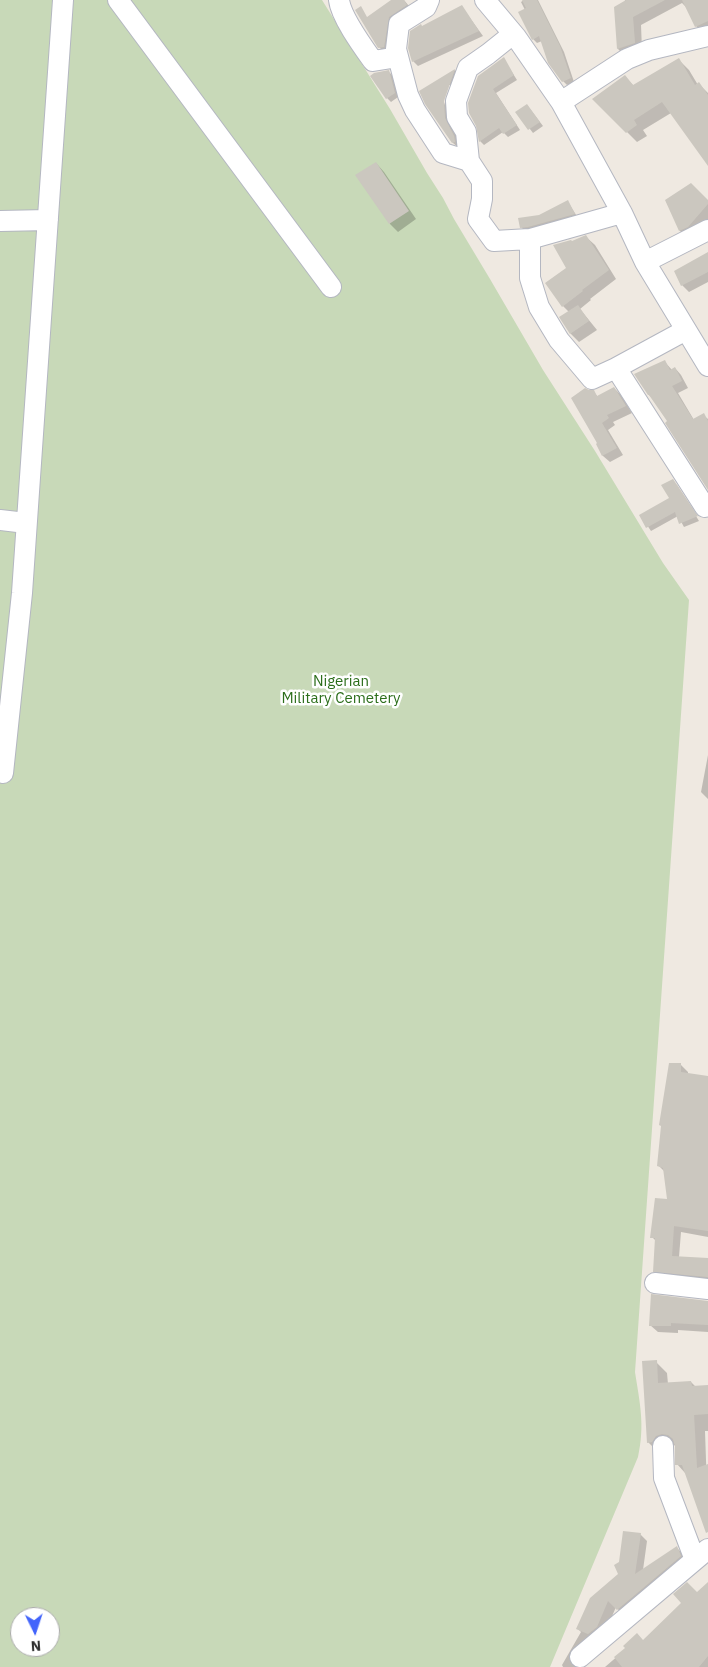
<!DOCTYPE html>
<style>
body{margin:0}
#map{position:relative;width:708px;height:1667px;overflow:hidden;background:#efe9e1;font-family:"IBM Plex Sans",sans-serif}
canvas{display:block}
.north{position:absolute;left:10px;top:1607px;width:50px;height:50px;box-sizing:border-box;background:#fff;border:1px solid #ababab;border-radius:50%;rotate:176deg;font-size:14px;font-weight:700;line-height:20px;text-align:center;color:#2e2e2e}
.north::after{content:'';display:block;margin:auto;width:18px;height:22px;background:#4264fb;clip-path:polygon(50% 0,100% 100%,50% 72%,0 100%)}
</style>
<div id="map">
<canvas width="708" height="1667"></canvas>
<div class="north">N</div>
</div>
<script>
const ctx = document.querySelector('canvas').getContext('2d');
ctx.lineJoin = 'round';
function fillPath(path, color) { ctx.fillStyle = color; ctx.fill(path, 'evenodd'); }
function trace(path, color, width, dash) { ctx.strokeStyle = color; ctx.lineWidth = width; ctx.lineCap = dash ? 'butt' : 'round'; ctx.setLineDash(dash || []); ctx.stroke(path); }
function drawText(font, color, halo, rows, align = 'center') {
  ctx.font = font + ' "IBM Plex Sans",sans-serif'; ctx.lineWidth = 5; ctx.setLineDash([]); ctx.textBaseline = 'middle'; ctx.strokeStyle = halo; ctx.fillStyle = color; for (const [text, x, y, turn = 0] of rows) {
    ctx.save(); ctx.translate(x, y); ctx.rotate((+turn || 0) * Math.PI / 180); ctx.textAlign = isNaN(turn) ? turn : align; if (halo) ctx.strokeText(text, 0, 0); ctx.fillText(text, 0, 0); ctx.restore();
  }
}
fillPath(new Path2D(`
 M0,0H322L390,109L427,173L443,198L454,219L490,279L543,370L595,451L663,563L689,600L635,1372C640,1404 645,1425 638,1457L550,1667H0ZM20,1617H50V1647H20Z`), '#c8d9b8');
fillPath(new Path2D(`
 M393,0H404L413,11L386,54L379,47Z
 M524,0H538L564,52L574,82L567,85L563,81L542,41L537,43L533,39L525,10L521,2Z
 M625,0H708V32L704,34L696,26L687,8L682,3L641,25L642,50L625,56L618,49Z
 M462,7L483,36L418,66L413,61L422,28Z
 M503,58L517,80L496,93L520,130L508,137L503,132L484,145L480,141L478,126Z
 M679,60L689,70L698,85L699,84L708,93V164L671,113L643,130L647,136L637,142L594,99L625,77L634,86Z
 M455,70L462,78L461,150L453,143L426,104L421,91ZM448,85H451L443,108L441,107Z
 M389,72L393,76L398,97L391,102L387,98Z
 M527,105L543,126L533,133L517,112Z
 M376,163L384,172L416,219L398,232L390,224Z
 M666,201L708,202V219L695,234L687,238L680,231Z
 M568,202L578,218L525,231L521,227Z
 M586,237L595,245L616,279L590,299L591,300L580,309L597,330L579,342L571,334L561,318L569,312L563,306L572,242Z
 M708,254V282L689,292L682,285Z
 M664,361L672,370L675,368L681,375L688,388L678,393L694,420L703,415L708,419V480L656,402L649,395Z
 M614,388L621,395L632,413L613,422L615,425L608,430L623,455L610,462L603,456L597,444L593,391L598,397Z
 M677,485L699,521L684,527L678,516L651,531L641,516L671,498Z
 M708,755V799L701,792Z
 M681,1065L688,1072V1075L708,1077V1237L681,1232L679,1257L708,1259V1283L661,1278L654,1271L656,1241L652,1237L668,1201L665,1172L659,1166Z
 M708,1302V1332L678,1330V1333L658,1332L650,1325Z
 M656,1362L667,1373L668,1384L691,1382L696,1387L708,1386V1431H705L708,1518L686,1474L677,1464L676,1445L667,1447L659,1453L648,1442Z
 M640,1534L647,1541L643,1570L677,1548L684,1555L687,1564L625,1617L616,1607L604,1635L576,1660L575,1667H563L562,1665L581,1632L578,1629L620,1574V1563Z
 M708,1584V1667H605L627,1648L643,1641Z`), '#0003');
fillPath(new Path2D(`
 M391,0H404L407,5L389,17L384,47L378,48L355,10L361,6L367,17Z
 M522,0H537L560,46L571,78L562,82L548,63L539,36L532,40L518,12L526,8Z
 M626,0H665L633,17L635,43L617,49L614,7Z
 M682,0H708V21L695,27Z
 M462,5L479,31L412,62L408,48L410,31L421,24L422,26Z
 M504,57L514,75L493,89L517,125L503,134L499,128L479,142L476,126L469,113L468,103L478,76Z
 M679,58L695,85L699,82L708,95V166L662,102L634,120L637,125L626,133L592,99L625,75L633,85Z
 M455,69L444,101L445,118L454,136L455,142L452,143L425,104L419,91Z
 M389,70L395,93L386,99L370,76L374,73Z
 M527,104L540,122L528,130L515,112Z
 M376,162L409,211L389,224L355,175Z
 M691,183L708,200V204L688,227L679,231L665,200Z
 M568,200L575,214L528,227L520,228L518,218L539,215Z
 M586,235L609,270L582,290L583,291L562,307L545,283L566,268L553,245L571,240L572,241Z
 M708,252V272L681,286L674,271Z
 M578,305L589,321L570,334L559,317Z
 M665,360L670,370L675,367L682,381L672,386L693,419L704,413L708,421V490L665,423L667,421L649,395H648L634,374Z
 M614,387L626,406L607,415L609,418L602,423L617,448L602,456L596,444L597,443L571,398L585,388L589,390H594L597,396Z
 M673,479L698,516L679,524L675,512L646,528L639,515L669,498L661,485Z
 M669,1063H681V1072L708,1076V1231L674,1226L672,1256L708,1258V1277L653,1272L655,1238H650L655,1198L667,1199L663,1168L657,1166L661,1126L659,1125Z
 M651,1294L708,1301V1325L671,1323V1326H649Z
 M657,1360L658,1383L691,1381L692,1386L708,1385V1414L694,1415L697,1468L708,1464V1532L706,1533L682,1465H675V1446L673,1439L668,1435L662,1434L656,1436L652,1442L647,1443L642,1361Z
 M623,1531L641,1533L635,1574L677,1546L681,1556L617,1610L608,1601L597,1627L588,1634L576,1629L590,1598L618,1574L614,1565L619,1562Z
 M687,1582L697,1592L708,1582V1656L699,1667H622L614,1657L625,1648L623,1646L637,1633L643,1640L681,1603L673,1594Z`), '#cbc7bf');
const minor = new Path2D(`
 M118,0L331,287
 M339,0C341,17 363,47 373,61L398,57
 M429,0L426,7L399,24L396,49L408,95L415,110L443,153L469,161
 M485,0L516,37L561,102L622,213L645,262L708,366
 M513,34L488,54L468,68L456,101L457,117L466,132L469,161L482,181V199L478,219L494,241L530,239
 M561,102L627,59L649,50L708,36
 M622,213L530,239V278L539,307L559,340L592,379L616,368L705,507L708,506
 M0,221L48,220
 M645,262L708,230
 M616,368L686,330
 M0,520L26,523
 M3,773L22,593L63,0
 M655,1283L708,1289
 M663,1446L664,1478L695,1560
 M580,1657L708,1549`);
trace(minor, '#b4b7c1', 22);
trace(minor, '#fff', 20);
drawText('15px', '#2c6e1b', '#fff', [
 ["Nigerian",341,682],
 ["Military Cemetery",341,699]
]);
</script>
